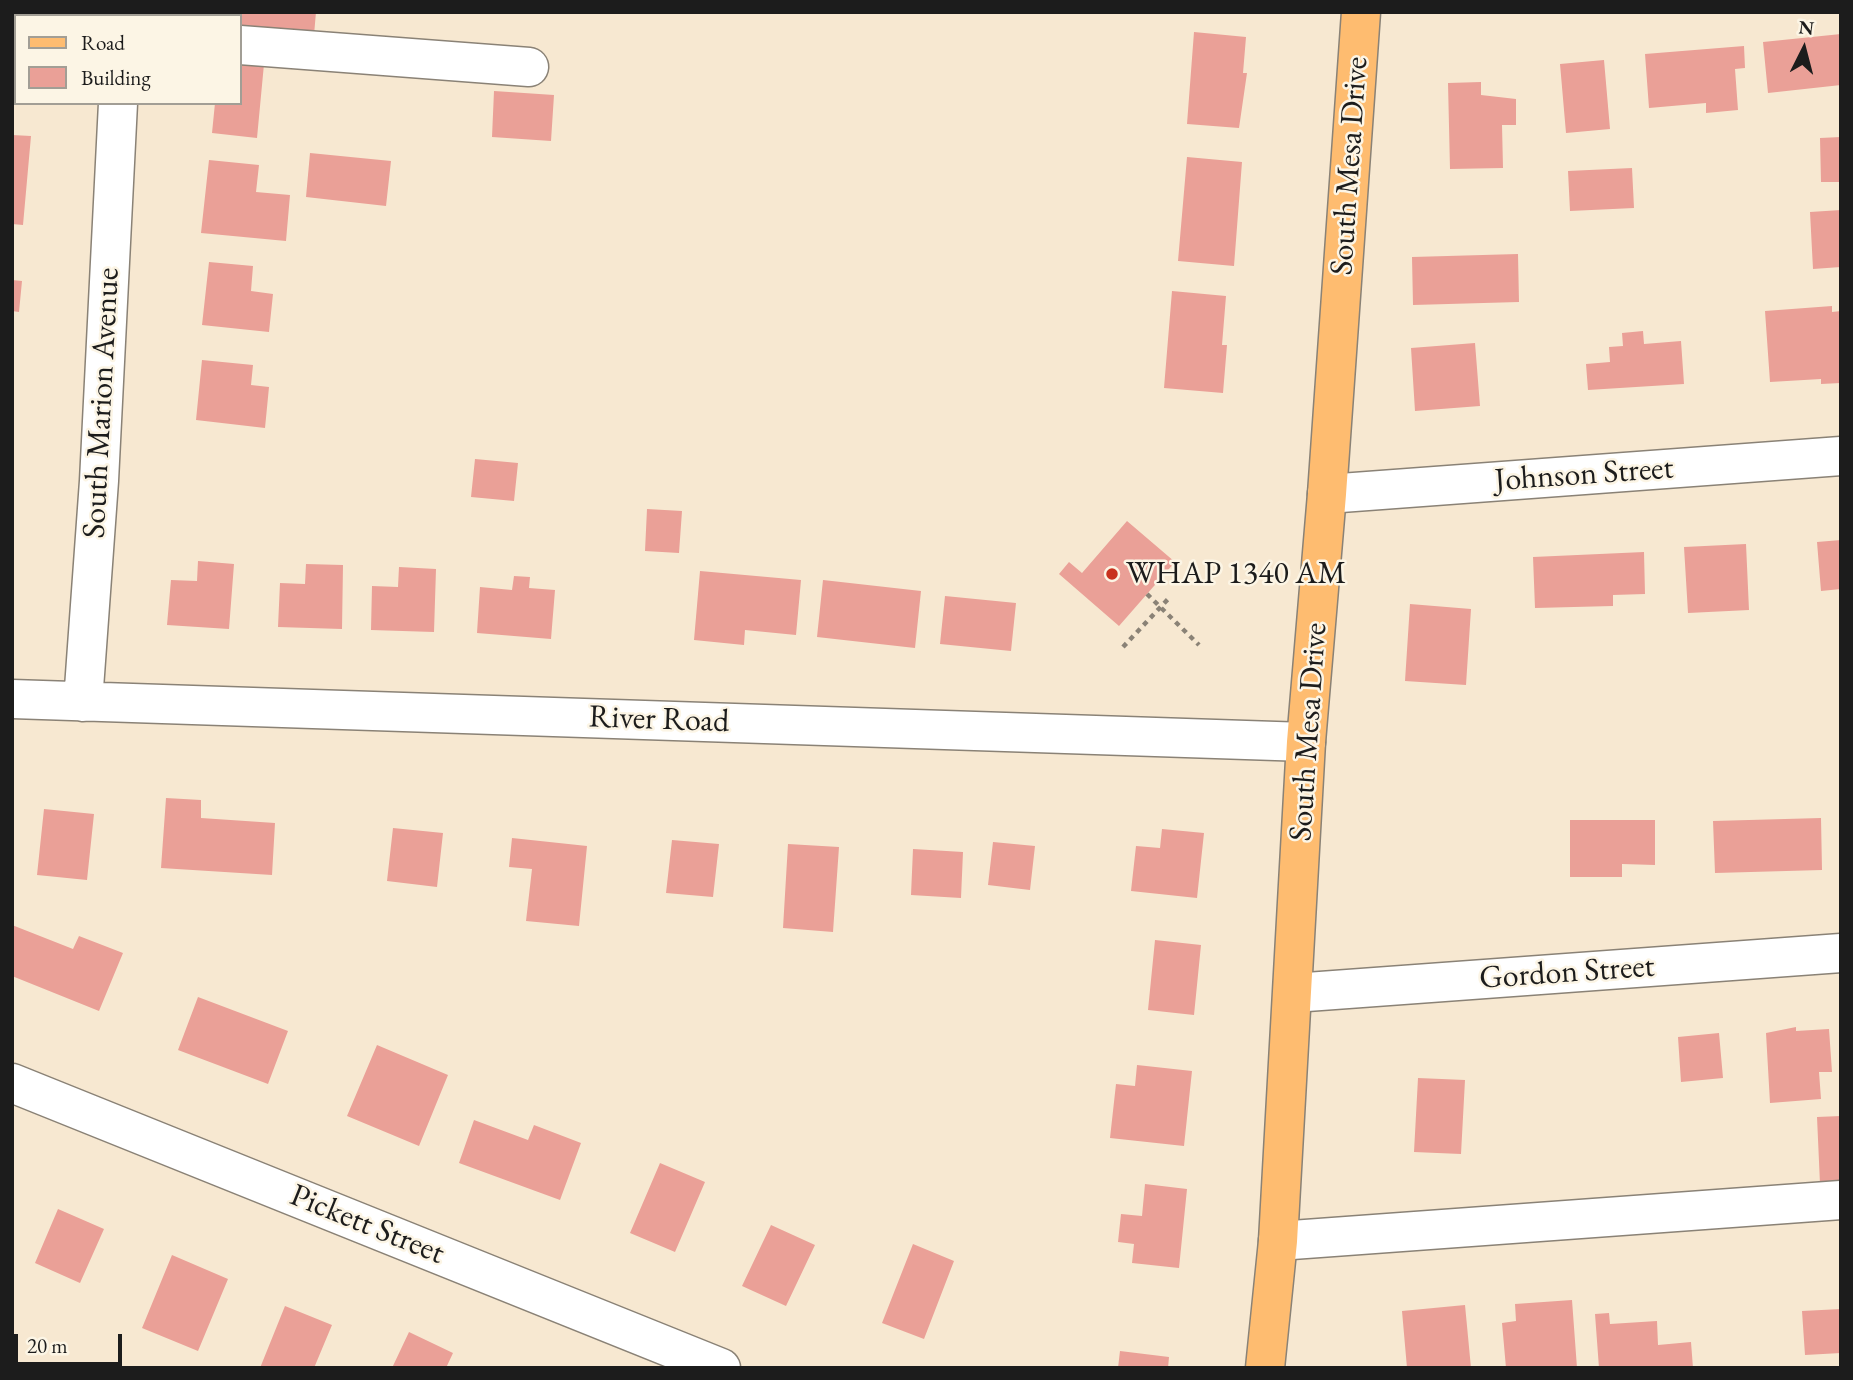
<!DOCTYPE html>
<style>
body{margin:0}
#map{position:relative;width:1853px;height:1380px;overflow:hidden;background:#f7e8d1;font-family:"EB Garamond",serif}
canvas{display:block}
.frame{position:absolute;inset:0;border:14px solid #1c1c1c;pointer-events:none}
.legend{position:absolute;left:14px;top:14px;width:228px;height:91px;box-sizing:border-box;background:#fcf5e5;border:2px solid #a29e95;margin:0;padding:9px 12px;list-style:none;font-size:21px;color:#1c1c1c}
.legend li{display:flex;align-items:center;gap:14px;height:35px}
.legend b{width:35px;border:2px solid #a29e95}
.north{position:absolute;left:1769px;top:14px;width:70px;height:70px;-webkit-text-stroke:5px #fcf5e5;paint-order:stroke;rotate:6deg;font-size:19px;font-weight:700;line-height:28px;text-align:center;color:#1c1c1c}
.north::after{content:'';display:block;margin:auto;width:24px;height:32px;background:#1c1c1c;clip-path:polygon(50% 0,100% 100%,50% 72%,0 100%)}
.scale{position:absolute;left:14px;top:1334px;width:108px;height:32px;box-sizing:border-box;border:4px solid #1c1c1c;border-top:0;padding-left:9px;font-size:21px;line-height:24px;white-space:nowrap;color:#1c1c1c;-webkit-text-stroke:5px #fcf5e5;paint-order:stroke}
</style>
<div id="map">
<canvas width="1853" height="1380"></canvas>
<div class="frame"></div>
<ul class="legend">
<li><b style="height:9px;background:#febc70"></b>Road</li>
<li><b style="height:19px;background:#eaa097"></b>Building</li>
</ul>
<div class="north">N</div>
<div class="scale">20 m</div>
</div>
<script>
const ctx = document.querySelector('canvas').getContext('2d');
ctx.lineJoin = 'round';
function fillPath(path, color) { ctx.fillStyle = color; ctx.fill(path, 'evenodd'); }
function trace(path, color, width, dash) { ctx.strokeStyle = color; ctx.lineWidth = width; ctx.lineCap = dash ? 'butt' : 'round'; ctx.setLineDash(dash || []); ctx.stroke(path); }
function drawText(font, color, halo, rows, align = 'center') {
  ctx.font = font + ' "EB Garamond",serif'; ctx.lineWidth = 5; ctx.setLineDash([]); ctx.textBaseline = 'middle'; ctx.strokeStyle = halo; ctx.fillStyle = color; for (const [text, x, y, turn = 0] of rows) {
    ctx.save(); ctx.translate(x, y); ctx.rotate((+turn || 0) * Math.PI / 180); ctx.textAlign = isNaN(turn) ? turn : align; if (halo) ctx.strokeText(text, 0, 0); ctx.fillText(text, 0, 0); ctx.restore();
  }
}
fillPath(new Path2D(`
 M12,12H38L37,16H16V98L12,97Z
 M218,12H316L314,35L240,27V16H218Z
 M1194,32L1246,37L1243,73H1247L1239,128L1187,124Z
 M1841,34V85L1768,93L1763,42Z
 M1744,46L1745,68L1735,69L1738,110L1706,113V103L1649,108L1645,54Z
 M1604,60L1610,129L1566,133L1560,64Z
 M240,61L264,64L257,138L212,133L215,103H240Z
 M1481,82V95L1516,99V125H1502L1503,168L1450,169L1448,83Z
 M494,91L554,95L551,141L492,137Z
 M12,135L31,136L23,225L12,224Z
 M1841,137V182H1821L1820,138Z
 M310,153L391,161L386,206L306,197Z
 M1187,157L1242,162L1234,266L1178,261Z
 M209,160L259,165L256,192L290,195L286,241L201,233Z
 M1632,168L1634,208L1570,211L1568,171Z
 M1841,210V267L1813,269L1810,212Z
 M1518,254L1519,302L1413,305L1412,257Z
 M209,262L253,266L251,291L273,294L269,332L202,325Z
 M12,280L22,281L19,312L12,311Z
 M1172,291L1226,296L1222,345H1227L1223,393L1164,388Z
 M1832,306V312L1841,311V383L1821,384V379L1770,382L1765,311Z
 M1643,331L1644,344L1681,341L1684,384L1588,390L1586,364L1610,362L1609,347L1623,346L1622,333Z
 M1475,343L1480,406L1415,411L1411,348Z
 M202,360L253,365L251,385L269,387L265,428L196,420Z
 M475,459L518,463L514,501L471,497Z
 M647,509L682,511L679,553L645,551Z
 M1127,521L1175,562L1119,626L1059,574L1069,562L1082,573Z
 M1841,540V589L1821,591L1817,542Z
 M1746,544L1749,610L1688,613L1684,547Z
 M1644,552L1645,594L1613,595V606L1535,608L1533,557Z
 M198,561L234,564L229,629L167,625L171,580L197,581Z
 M306,564L343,565L342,629L278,627L280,583L305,584Z
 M399,567L436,569L434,632L371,630L372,586L398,587Z
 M700,571L801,580L796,635L745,630L744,645L694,640Z
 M514,576L530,577L529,588L555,590L551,639L477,633L480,587L512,590Z
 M823,580L921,591L915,648L817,637Z
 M945,596L1016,603L1011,651L940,644Z
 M1410,604L1471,609L1466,685L1405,681Z
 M166,798L201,800V818L275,823L272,875L161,868Z
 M44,809L94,814L87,880L37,875Z
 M1821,818L1822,870L1715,873L1713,821Z
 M1570,820H1655V865L1622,864V877H1570Z
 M393,828L443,833L437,887L387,881Z
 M1162,829L1204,833L1197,898L1131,891L1136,846L1160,848Z
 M512,838L587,846L579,926L526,921L532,869L509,867Z
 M672,840L719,844L713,897L666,893Z
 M993,842L1035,846L1030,890L988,885Z
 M788,844L839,847L833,932L783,928Z
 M913,849L963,852L961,898L911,895Z
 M12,925L73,949L79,936L123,953L99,1011L12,976Z
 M1155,940L1201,945L1194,1015L1148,1010Z
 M198,997L288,1031L268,1084L178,1050Z
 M1796,1027V1031L1829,1029L1832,1072H1819L1821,1099L1770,1103L1766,1033Z
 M1719,1033L1723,1078L1681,1082L1678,1037Z
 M377,1045L448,1075L419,1146L347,1116Z
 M1137,1065L1192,1071L1184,1146L1110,1138L1116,1084L1135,1086Z
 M1418,1078L1465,1080L1461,1154L1414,1152Z
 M1841,1116V1183L1820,1184L1817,1117Z
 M474,1120L528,1140L534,1125L581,1143L560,1200L459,1163Z
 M660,1163L705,1182L675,1252L630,1233Z
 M1145,1184L1187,1189L1179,1268L1132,1263L1134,1244L1118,1242L1121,1214L1142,1216Z
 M58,1209L104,1229L80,1283L35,1263Z
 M771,1225L815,1245L786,1306L742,1286Z
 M913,1244L954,1261L924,1339L882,1323Z
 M172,1255L228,1279L198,1351L142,1328Z
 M1572,1300L1577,1368H1506L1502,1323L1516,1321L1515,1304Z
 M1465,1305L1471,1368H1407L1402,1311Z
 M285,1306L332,1325L314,1368H260Z
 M1841,1309V1353L1805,1355L1802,1311Z
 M1609,1313L1610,1324L1657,1321L1658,1345L1691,1342L1693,1368H1599L1595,1314Z
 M409,1332L453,1353L446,1368H392Z
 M1120,1351L1169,1357L1168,1368H1118Z`), '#eaa097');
const minor = new Path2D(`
 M122,16V12
 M240,45L529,67
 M1327,494L1841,456
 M12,699L1306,742
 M83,702L99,481L118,103
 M1293,993L1841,953
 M12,1083L721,1368
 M1278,1241L1841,1200`);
const major = new Path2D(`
 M1265,1368L1278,1241L1306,742L1327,494L1361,12`);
trace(minor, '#8a8276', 41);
trace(major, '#8a8276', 41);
trace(new Path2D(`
 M1147,594L1199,645
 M1123,647L1170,597`), '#8a8276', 4.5, [5, 5]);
trace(minor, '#fff', 38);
trace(major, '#febc70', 38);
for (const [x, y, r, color] of [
 [1112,574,7,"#c8321e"]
]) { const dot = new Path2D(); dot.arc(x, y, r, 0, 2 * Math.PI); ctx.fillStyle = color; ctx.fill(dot); trace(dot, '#fcf5e5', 2.5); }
drawText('32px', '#1c1c1c', '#fcf5e5', [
 ["South Mesa Drive",1350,166,-86],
 ["South Marion Avenue",102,403,-87],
 ["Johnson Street",1584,475,-4],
 ["River Road",659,720,2],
 ["South Mesa Drive",1309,732,-86],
 ["Gordon Street",1567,973,-4],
 ["Pickett Street",367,1225,22]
]);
drawText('32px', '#1c1c1c', '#fcf5e5', [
 ["WHAP 1340 AM",1126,574]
], 'left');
</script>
